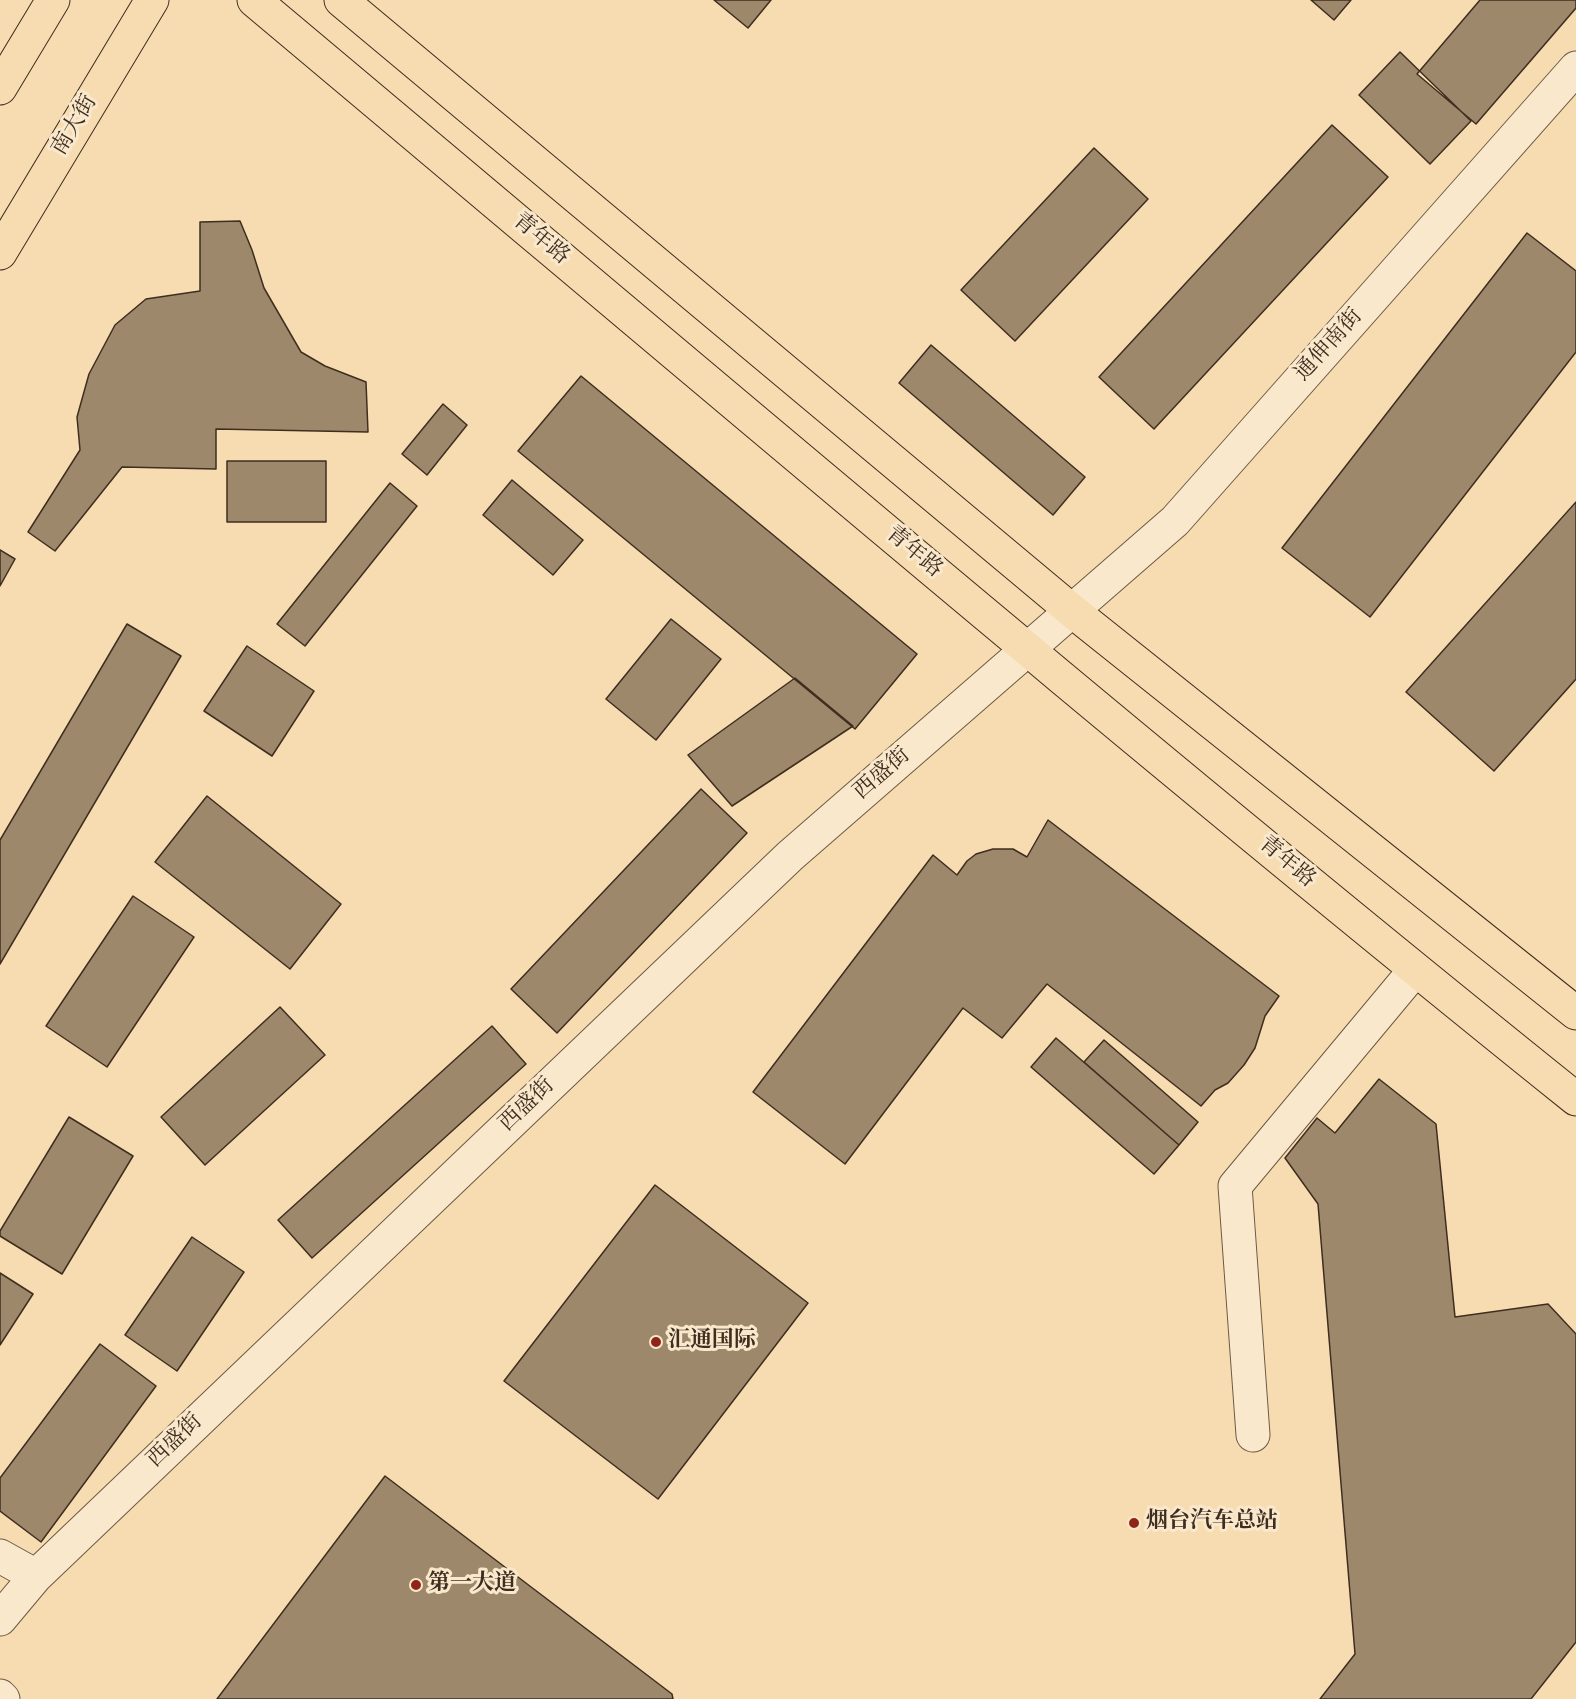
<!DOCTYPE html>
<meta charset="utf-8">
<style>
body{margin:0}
canvas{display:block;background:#f6dcb0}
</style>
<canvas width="1576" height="1699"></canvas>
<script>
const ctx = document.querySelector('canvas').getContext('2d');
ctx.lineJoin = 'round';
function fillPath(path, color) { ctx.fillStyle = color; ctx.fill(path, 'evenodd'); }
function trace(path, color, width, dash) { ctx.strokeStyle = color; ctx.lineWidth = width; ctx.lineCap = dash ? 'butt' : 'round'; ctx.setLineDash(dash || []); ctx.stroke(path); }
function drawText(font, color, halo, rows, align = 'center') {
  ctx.font = font + ' Vollkorn,"Noto Serif SC",serif'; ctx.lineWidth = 6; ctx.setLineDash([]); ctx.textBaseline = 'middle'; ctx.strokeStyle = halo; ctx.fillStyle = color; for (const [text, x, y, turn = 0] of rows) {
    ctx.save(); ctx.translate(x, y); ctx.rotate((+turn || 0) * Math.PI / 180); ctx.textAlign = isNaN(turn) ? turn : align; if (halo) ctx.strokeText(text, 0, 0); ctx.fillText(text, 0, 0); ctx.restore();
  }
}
const building = new Path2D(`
 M714,0H771L748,28Z
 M1311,0H1351L1334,20Z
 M1480,0H1576V8L1476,124L1417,74Z
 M1400,52L1471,121L1430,164L1359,95Z
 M1332,125L1388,177L1154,429L1099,377Z
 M1094,148L1148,199L1015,341L961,290Z
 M240,221L252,250L264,288L301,352L325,366L366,382L368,432L216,429V469L122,467L55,551L28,532L80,450L77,417L89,374L115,325L146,299L200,291V222Z
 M1527,233L1576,271V352L1370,617L1282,548Z
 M931,345L1085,477L1053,515L899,383Z
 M581,376L917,654L855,729L518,451Z
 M443,404L467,425L427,475L402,454Z
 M227,461H326V522H227Z
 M512,480L583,540L553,575L483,515Z
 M390,483L417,506L305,646L277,624Z
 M1576,502V679L1494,771L1406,692Z
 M0,550L15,559L0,586Z
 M671,619L721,659L656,740L606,699Z
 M127,624L181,656L0,964V840Z
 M247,646L314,691L272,756L204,711Z
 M795,678L853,726L732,806L688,755Z
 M701,789L747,833L557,1033L511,989Z
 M207,796L341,904L290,969L155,862Z
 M1048,820L1279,996L1265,1016L1255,1048L1244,1065L1228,1083L1215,1090L1201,1106L1047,984L1002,1038L963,1008L845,1164L753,1092L933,855L957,875L967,861L976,854L993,849H1013L1027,857Z
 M133,896L194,937L107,1067L46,1026Z
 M280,1007L325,1055L205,1165L161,1117Z
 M492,1026L526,1064L312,1258L278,1220Z
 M1056,1038L1179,1145L1154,1174L1031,1067Z
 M1104,1040L1198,1122L1179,1145L1084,1062Z
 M1379,1079L1436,1124L1455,1317L1548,1304L1576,1334V1642L1531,1699H1320L1355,1654L1318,1204L1285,1158L1317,1118L1335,1133Z
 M69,1117L133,1156L62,1274L0,1236V1231Z
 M655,1185L808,1303L658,1499L504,1381Z
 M192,1237L244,1272L177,1371L125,1335Z
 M0,1273L33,1294L0,1345Z
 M100,1344L156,1386L41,1542L0,1511V1478Z
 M385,1476L672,1694L673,1699H217Z`);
fillPath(building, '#9e886b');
trace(building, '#3f2e20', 1.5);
const minor = new Path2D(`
 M1253,1435L1235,1186L1415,970
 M0,1556L36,1576
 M0,1619L36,1576L790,856L1175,521L1576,68
 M0,1696L3,1699`);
const major = new Path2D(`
 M254,0C693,368 1129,740 1576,1099
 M341,0L1071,610L1576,1013
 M0,88L53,0
 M0,253L152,0`);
trace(minor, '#6d5a44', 35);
trace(major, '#3f2e20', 35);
trace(minor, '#f9e8cc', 33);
trace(major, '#f6dcb0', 33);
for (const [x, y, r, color] of [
 [656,1342,6,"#8f2418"],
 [1134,1523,6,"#8f2418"],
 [416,1585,6,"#8f2418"]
]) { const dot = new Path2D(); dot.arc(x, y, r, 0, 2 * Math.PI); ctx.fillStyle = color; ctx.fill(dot); trace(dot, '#f9e8cc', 2); }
drawText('22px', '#3f2e20', '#f9e8cc', [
 ["南大街",76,126,-59],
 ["青年路",540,240,40],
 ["通伸南街",1330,346,-48],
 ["青年路",913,553,40],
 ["西盛街",883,775,-41],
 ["青年路",1286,863,40],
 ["西盛街",528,1106,-44],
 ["西盛街",176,1442,-44]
]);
drawText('bold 22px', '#3f2e20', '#f9e8cc', [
 ["汇通国际",668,1342],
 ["烟台汽车总站",1146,1523],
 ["第一大道",428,1585]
], 'left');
</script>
